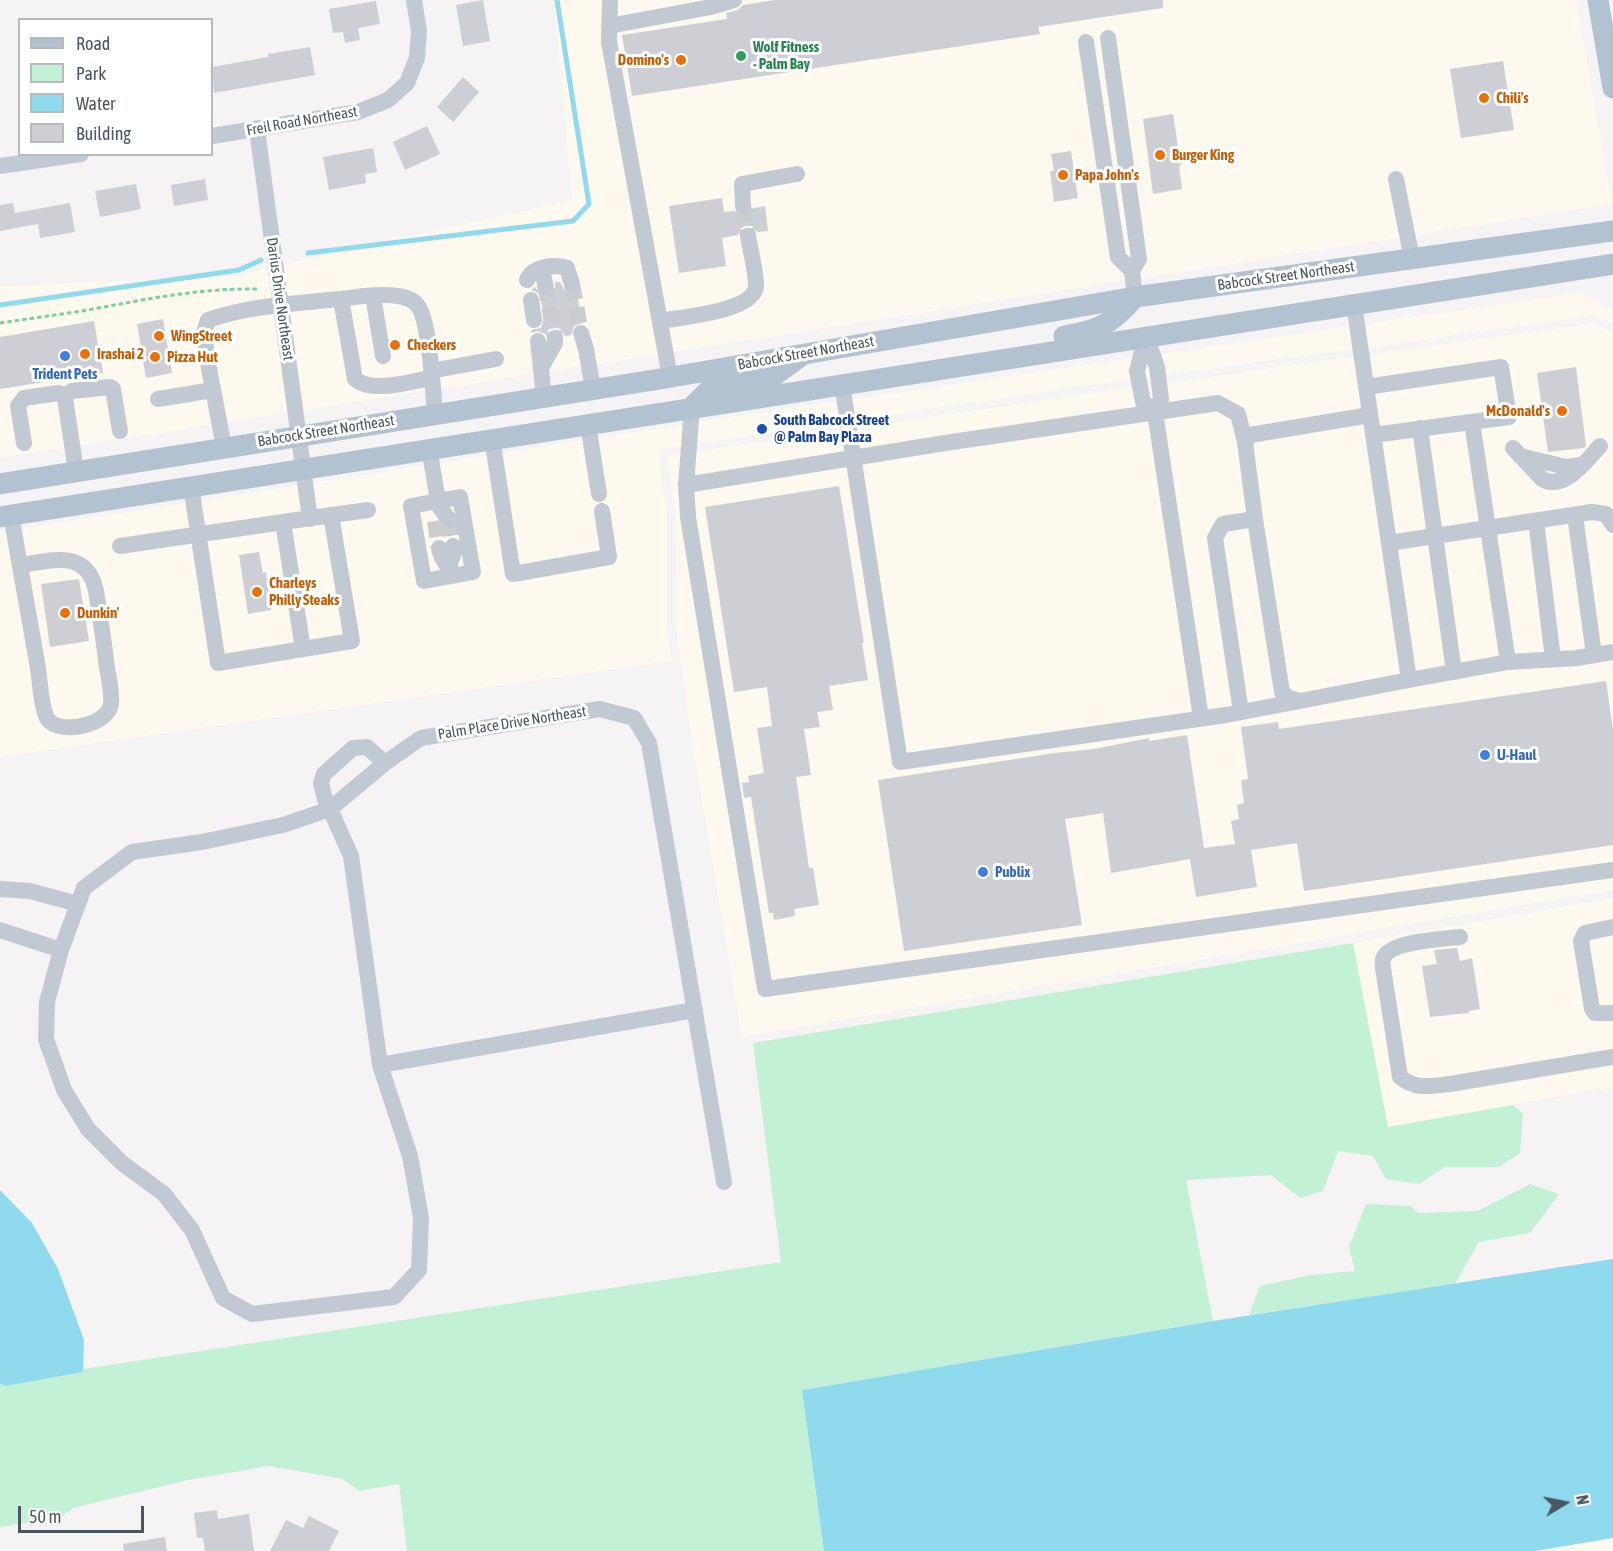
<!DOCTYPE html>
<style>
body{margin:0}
#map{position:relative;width:1613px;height:1551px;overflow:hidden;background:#f5f3f3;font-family:"Asap Condensed",sans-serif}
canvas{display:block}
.legend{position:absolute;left:18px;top:18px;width:195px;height:138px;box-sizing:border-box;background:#fff;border:2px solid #b7bbc0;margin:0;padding:8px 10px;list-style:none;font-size:18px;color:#4a5661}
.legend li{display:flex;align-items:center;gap:12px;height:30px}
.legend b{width:30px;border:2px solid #b7bbc0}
.north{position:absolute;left:1535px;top:1473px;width:60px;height:60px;-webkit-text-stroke:4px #fff;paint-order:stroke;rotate:80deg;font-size:16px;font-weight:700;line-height:24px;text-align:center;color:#4a5661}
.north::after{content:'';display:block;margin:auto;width:21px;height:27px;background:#4a5661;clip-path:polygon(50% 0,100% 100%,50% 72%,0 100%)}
.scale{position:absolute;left:18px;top:1506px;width:126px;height:27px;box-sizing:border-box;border:3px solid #4a5661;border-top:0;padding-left:8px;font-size:18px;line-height:21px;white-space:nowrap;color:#4a5661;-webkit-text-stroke:4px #fff;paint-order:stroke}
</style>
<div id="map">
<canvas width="1613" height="1551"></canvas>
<ul class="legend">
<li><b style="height:8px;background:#b3c2d1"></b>Road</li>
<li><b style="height:16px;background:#c3f1d5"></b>Park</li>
<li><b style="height:16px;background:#90daee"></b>Water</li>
<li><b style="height:16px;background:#cdcfd5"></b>Building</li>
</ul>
<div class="north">N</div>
<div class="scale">50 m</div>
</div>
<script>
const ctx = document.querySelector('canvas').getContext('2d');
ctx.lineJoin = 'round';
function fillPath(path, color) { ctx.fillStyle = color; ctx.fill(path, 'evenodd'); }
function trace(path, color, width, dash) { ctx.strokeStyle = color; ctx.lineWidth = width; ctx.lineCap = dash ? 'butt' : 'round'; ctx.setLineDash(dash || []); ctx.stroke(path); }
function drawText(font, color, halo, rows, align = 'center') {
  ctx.font = font + ' "Asap Condensed",sans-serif'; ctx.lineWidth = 6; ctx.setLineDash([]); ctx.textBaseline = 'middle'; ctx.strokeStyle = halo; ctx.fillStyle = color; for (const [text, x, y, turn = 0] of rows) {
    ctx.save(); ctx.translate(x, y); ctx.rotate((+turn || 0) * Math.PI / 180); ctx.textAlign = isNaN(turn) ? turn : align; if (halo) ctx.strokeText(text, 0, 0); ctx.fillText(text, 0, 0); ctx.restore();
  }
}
fillPath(new Path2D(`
 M554,0H1576L1612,204L0,458V286L229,277L572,200Z
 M1577,293L1613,310V323L1594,316L1099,384L663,449L659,452V457L667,519V627L672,661L0,757V532L743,415Z
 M1595,323L1613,332V890L742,1037L690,730L676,627V518L667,456L1100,392Z
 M1613,898V1087L1387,1127L1353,943Z
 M1613,1538V1551H1575L1574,1545Z`), '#fdf9ef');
fillPath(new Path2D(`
 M1353,943L1388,1127L1513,1105L1523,1114L1520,1153L1499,1167H1445L1419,1184L1386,1179L1373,1156L1338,1151L1323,1191L1300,1198L1271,1175L1186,1180L1213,1321L802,1390L824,1551H407L399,1484L359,1491L343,1479L269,1466L188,1480L73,1508L61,1517L0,1527V1384L6,1386L83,1372V1369L781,1262L753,1043Z
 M1530,1184L1559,1194L1530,1233L1479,1242L1455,1284L1249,1315L1260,1286L1311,1275L1355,1271L1349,1247L1366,1204L1411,1206L1418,1213L1478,1211Z`), '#c3f1d5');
fillPath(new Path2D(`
 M0,1190L32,1223L58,1269L84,1340L83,1372L6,1386L0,1384Z
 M1613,1259V1538L1535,1551H824L802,1390L1213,1321Z`), '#90daee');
trace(new Path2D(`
 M308,253L573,221L589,204L557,0
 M0,305L239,270L261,260`), '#90daee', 5);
fillPath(new Path2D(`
 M483,0L490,41L463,46L456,5Z
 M775,0H1163V8L1038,27L1040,34L632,96L622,35L727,19L726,13L738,10L743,5Z
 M376,1L380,24L358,28L360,40L345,43L343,32L333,33L329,9Z
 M310,47L315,75L214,93L212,67L268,57V54Z
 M1503,61L1514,130L1461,138L1450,69Z
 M463,77L479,92L453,122L437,107Z
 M1173,114L1181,166H1179L1182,189L1153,194L1143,119Z
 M427,126L440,154L405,170L393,142Z
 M373,148L377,172L365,174L366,183L329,190L323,157Z
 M1071,151L1078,198L1054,202L1050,171H1054L1051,154Z
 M205,179L208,200L174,206L171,185Z
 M136,184L141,209L100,217L95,191Z
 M722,198L724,212L734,211L744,215L749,213L753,208L765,206L768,231L758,232L752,226H746L741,228L738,235L722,238L726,266L679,273L669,206Z
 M13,203L15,213L70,203L75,232L40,238L38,224L0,231V205Z
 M555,282H560L565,291L569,294L577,293L582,323L574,326L571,335L565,336L561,329L556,328L549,329L546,334L537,331L532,333L531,330L541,328L544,318L540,294L531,290L535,287L541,294H548L555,288Z
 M163,319L172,373L146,378L137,324Z
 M94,321L103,373L0,389V337Z
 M1576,367L1586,446L1584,448L1548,452L1537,373Z
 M839,486L864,643H862L868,680L829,686L833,710L817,712L820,727L804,729L811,775L796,777L809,868H813L819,905L794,909L795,916L774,920L773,913H769L751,797L744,798L742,783L749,782L748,776L764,773L757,728L772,726L767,687L734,692L705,507Z
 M259,552L263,573L266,572L271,610L248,614L239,555Z
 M79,579L89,641L50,647L41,584Z
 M1606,681L1613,730V845L1304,891L1297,843L1251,850L1257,887L1196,897L1190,859L1111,873L1103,813L1065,819L1082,925L904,951L878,780L1055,753L1094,749L1149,738V741L1187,735L1204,848L1235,844L1231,821L1239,819L1237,805L1244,803L1241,780L1248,779L1241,727L1278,722L1279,729Z
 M1457,948L1460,961L1472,958L1480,1009L1469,1011V1013L1430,1017L1422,966L1437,964L1434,950Z
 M217,1510L218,1519L249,1514L254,1551H205L203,1538H197L194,1513Z
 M309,1516L339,1531L329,1551H270L286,1520L303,1528Z
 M165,1537L167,1551H124L123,1544Z`), '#cdcfd5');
trace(new Path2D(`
 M743,205L748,236
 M545,284L555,338
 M572,284L581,333
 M449,520L453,546
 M435,521L439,548`), '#caccce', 16, [16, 8]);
trace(new Path2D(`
 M0,323C27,319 55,315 82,311C143,300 197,288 259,289`), '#7ad0a6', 3, [4.5, 3]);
trace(new Path2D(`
 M610,0L609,42L670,377
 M609,26L711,7L734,0
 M1108,38L1139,259L1132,271
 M1086,42L1118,257L1132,271L1135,297
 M257,130L310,519
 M212,136L358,112L388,100L407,83L417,58L419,31L414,0
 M0,166L81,154
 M1396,179L1412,259
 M743,205L742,184L797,174
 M542,268L545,284
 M527,280C533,266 553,264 567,268L572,284
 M373,296L383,356
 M341,299L355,379C373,394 410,381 432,378
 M531,300L534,320
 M1354,304L1409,680L1508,662L1577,658L1613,652
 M660,321C681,317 752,312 756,287C757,276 750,248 748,236
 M581,333L586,349L593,389
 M1146,336L1157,367L1161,399L1155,412L1201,718
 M1146,336L1137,371L1143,402L1155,412
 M538,341L544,397
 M541,368L555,343V338
 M431,371L496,359
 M842,384L900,762L1226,715L1300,701
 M1366,387L1501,367L1509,417L1373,435
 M158,399L213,390
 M692,407L686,485L688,517L765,989L1613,870
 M1370,415L1250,435L1245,442L1255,519L1282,692L1289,698L1300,701L1409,680
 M1472,422L1508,662
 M588,424L599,494
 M1420,428L1454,672
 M492,438L513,574L609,557L602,511
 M24,443L18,406L24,398L59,393L65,398
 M224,447L207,358L204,332L208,320C250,305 295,304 339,299C358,297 379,293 398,296C405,297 414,300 418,306C430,322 433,392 435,414
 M429,448L439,506L449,520
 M1513,448L1542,479C1564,492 1587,460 1600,446
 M1520,456L1566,467L1581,465
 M76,471L65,398L67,394L72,391L110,387L113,389L120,431
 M686,485L945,443L1218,403L1238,414L1245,442
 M191,486L218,663L303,649L283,522L368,510
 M460,497L473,572L424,581L411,506Z
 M11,515C20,566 29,617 38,668C40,682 41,707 47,718C57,736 108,726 111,704C112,692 109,679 107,668C104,642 100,616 96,591C87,548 52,561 20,565
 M1575,515L1594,655
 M1536,521L1553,659
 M1389,543L1592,512L1606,514L1613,525
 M120,546L283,522
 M439,548C440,559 449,565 451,576
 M449,567L454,552L453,546
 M303,649L352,641L331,515
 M1241,712L1215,538L1223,524L1255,519
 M385,763L367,747L353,748L324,774L321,783L325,799L330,809L385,763L421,738L600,709L634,718L649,743L724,1182
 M330,809L351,856L380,1065L410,1156L421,1218L419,1270L394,1297L252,1314L223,1298L192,1230L164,1194L122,1163L88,1129L64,1090L46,1039L47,1002L61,950L84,888L132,852L202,842L283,825Z
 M0,889L30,891L78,904
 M1613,927L1585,933L1581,941L1592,1009L1595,1013H1613
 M0,930L61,950
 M1460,937C1443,939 1389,941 1383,959C1382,962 1383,965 1383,968L1400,1077C1416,1090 1430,1086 1450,1084L1613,1057
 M380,1065L695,1010`), '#c1cad2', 16);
trace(new Path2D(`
 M1598,0L1613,88
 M1064,336C1100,330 1112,324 1135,297
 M692,407L712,387L775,375L801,356
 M0,484L660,379L1135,297L1613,231
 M0,517L1613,264`), '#b3c2d1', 21);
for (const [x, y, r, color] of [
 [741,56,6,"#2e9e5b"],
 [681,60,6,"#e8710a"],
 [1484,98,6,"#e8710a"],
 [1160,155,6,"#e8710a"],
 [1063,175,6,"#e8710a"],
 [159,336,6,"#e8710a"],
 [395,345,6,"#e8710a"],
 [85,354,6,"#e8710a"],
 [65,356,6,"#3f7fe0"],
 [155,357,6,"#e8710a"],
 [1562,411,6,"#e8710a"],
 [762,429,6,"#1a4fb4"],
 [257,592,6,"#e8710a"],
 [65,613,6,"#e8710a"],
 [1485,755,6,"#3f7fe0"],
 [983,872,6,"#3f7fe0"]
]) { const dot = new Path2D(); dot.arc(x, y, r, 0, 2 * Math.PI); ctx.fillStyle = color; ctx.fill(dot); trace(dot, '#fff', 2); }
drawText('bold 15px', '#27864d', '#fff', [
 ["Wolf Fitness",753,47],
 ["- Palm Bay",753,64]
], 'left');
drawText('bold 15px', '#c56008', '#fff', [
 ["Domino's",669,60,"right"],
 ["Chili's",1496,98],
 ["Burger King",1172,155],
 ["Papa John's",1075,175],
 ["WingStreet",171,336],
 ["Checkers",407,345],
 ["Irashai 2",97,354],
 ["Pizza Hut",167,357],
 ["McDonald's",1550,411,"right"],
 ["Charleys",269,583],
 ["Philly Steaks",269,600],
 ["Dunkin'",77,613]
], 'left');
drawText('15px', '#4a5661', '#fff', [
 ["Freil Road Northeast",302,121,-10],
 ["Babcock Street Northeast",1286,276,-8],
 ["Darius Drive Northeast",280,299,82],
 ["Babcock Street Northeast",806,353,-10],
 ["Babcock Street Northeast",326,431,-9],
 ["Palm Place Drive Northeast",512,723,-9]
]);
drawText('bold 15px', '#366cbe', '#fff', [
 ["Trident Pets",65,374,"center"],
 ["U-Haul",1497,755],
 ["Publix",995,872]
], 'left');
drawText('bold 15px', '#164399', '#fff', [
 ["South Babcock Street",774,420],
 ["@ Palm Bay Plaza",774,437]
], 'left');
</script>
